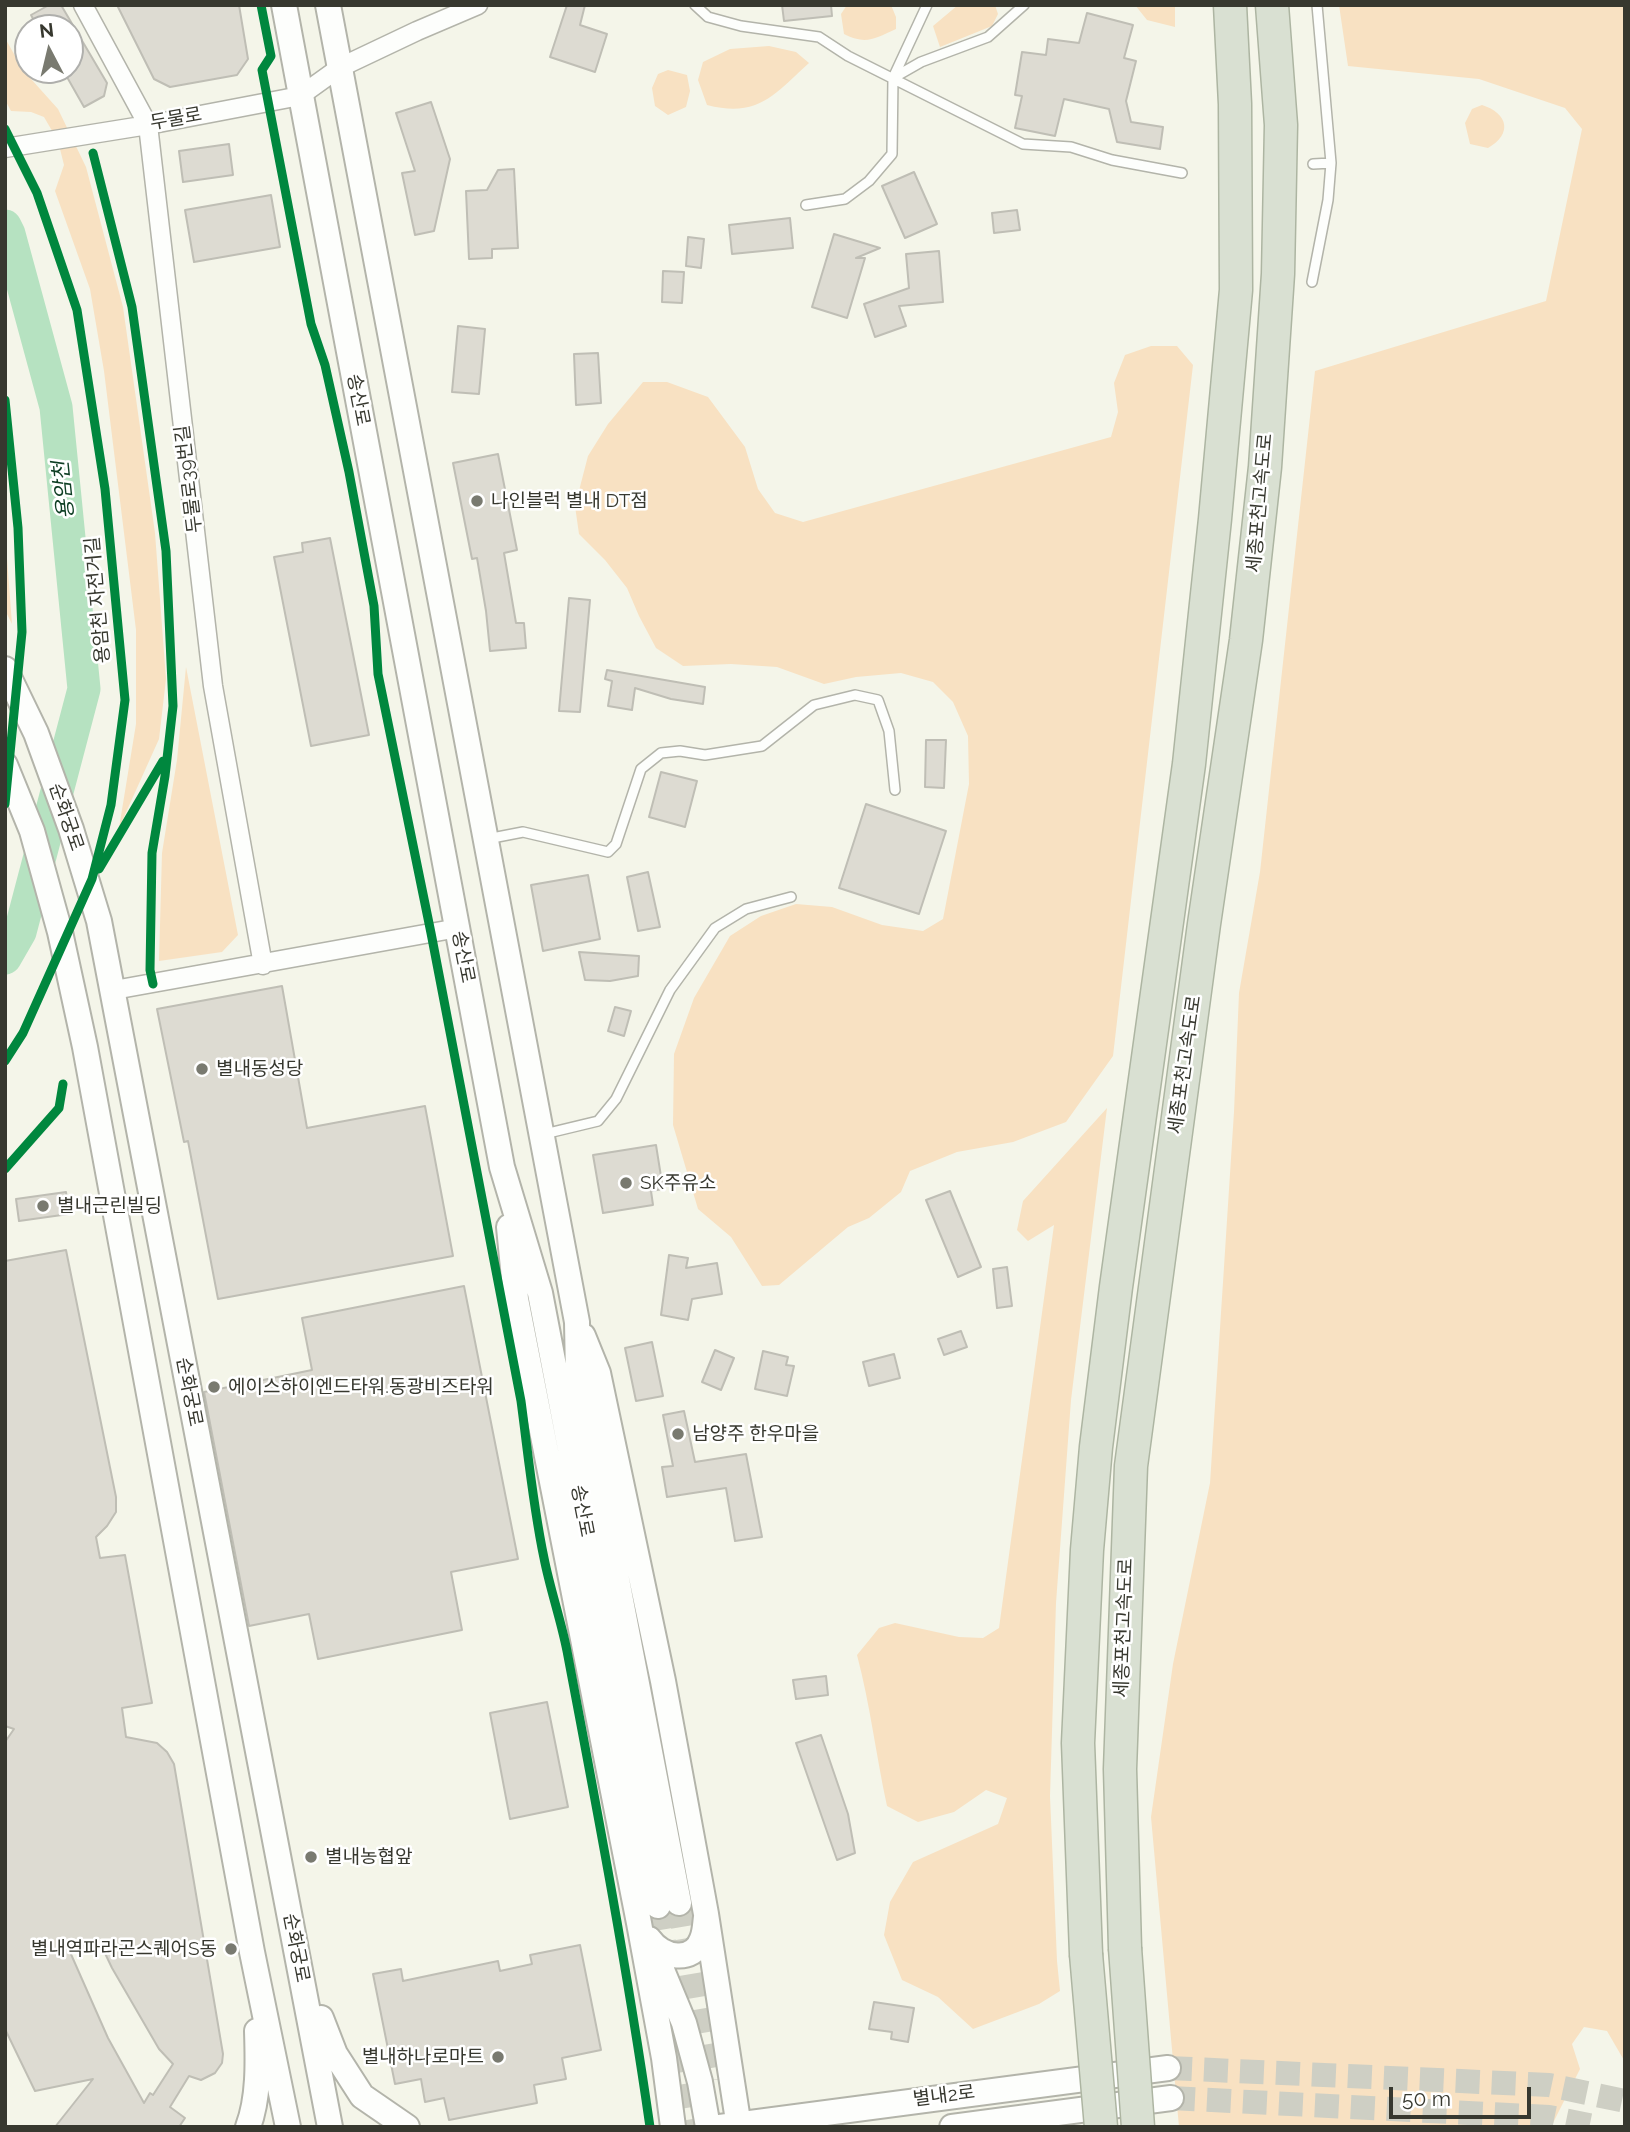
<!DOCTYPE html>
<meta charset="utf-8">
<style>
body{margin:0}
#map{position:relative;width:1630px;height:2132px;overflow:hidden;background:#f4f5e9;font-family:Raleway,sans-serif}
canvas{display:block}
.frame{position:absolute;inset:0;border:7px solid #37382f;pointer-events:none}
.north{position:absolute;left:14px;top:14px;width:70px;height:70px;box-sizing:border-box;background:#fff;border:2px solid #afafac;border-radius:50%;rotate:353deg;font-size:19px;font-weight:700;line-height:28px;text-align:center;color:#37382f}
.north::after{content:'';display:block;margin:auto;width:24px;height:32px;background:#797a70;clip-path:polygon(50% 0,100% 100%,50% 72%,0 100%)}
.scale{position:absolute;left:1389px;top:2087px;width:142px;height:32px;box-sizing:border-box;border:4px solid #37382f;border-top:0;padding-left:9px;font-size:21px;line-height:24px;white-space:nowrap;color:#37382f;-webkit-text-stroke:5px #fff;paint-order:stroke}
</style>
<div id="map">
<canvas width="1630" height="2132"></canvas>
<div class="frame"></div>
<div class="north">N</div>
<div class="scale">50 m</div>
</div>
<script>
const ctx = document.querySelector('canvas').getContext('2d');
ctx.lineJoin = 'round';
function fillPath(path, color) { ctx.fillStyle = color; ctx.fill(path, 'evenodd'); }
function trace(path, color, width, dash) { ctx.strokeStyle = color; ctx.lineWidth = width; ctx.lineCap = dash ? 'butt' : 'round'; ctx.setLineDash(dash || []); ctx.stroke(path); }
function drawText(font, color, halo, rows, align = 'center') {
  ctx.font = font + ' Raleway,"Noto Sans KR",sans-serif'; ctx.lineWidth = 5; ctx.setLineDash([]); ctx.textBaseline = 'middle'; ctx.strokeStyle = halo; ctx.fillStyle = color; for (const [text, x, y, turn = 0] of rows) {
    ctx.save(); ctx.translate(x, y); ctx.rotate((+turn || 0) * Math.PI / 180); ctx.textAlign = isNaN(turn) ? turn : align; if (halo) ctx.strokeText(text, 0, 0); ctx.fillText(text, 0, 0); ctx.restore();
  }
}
fillPath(new Path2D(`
 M847,5H891L896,17V29C874,39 866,45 844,34L841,14Z
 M958,5H995L998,14L992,26L940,47L933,26Z
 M1135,5H1175V27L1147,20Z
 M1339,5H1625V2062L1607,2031L1584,2027L1572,2044L1580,2069L1551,2127H1179L1151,1817L1173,1664L1210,1483L1234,1112L1239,993L1260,872L1315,371L1546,301L1582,129L1565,108L1479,79L1348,66Z
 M5,38L23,70L58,109L86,167L123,307L155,533L166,679L159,739L119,828L136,724V630L104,371L90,289L55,191L64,165L58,141L44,117L31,112L11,111L5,100Z
 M769,46L796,52L809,63C774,95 758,118 707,105L698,80L703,62L730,49Z
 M668,70L687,75L690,91L686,107L668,115L655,106L652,88L658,74Z
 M1482,105C1508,113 1513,134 1488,148L1470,144L1465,123L1472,109Z
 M1151,346H1177L1193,365L1113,1056L1066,1122L1013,1142L957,1152L910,1171L901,1192L869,1218L848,1227L779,1285L762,1286L731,1237L698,1209L673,1125L674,1054L694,998L730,936L761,916L796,904L832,907L882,925L923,931L943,919L969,784L968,736L953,702L933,682L901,673L856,677L824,684L777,667L731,664L683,666L656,648L639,616L627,588L605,560L579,534L575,506L588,456L608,424L643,382H667L708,397L745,447L758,489L775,513L803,522L1111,437L1118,412L1114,383L1125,355Z
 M5,532L12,624L5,610Z
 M186,667L238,935L222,952L159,961L162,853L177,760Z
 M1107,1108L1071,1400L1056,1603L1050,1796L1057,1961L1060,1991L1039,2004L973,2029L938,1997L902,1980L884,1935L890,1902L913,1862L998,1824L1007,1798L986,1790L954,1812L918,1822L887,1806C876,1755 870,1704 857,1655L879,1628L895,1623L959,1637L983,1638L999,1628L1054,1225L1028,1241L1017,1230L1023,1201Z`), '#f8e1c2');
trace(new Path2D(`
 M5,226L9,234L56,407L84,689L20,932L5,958`), '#b6e2c1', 33);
const building = new Path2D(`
 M49,5H61L107,83L104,96L84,107L63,70H70V28H38L31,15Z
 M117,5H239L248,59L237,75L170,87L154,79Z
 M567,5H585L580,25L607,34L595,72L550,57Z
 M782,5H831L832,16L784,21Z
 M1087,13L1133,25L1124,58L1136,61L1126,101L1131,122L1163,127L1160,149L1117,142L1109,109L1064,99L1055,136L1015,128L1022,96L1015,95L1022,52L1046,55L1048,39L1079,43Z
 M431,102L450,159L434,231L415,235L402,173L415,171L396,113Z
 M229,144L233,175L183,182L179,151Z
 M514,169L518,248L492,249V258L469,259L466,191L487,190L498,170Z
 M914,172L937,224L905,238L882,186Z
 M271,195L280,247L194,262L185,210Z
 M1017,210L1020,230L994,233L992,213Z
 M790,218L793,248L732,254L729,225Z
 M834,234L880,248L856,258H865L847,318L812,307Z
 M688,237L704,239L701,268L686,266Z
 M939,251L943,302L899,306L906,326L875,337L864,304L909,288L906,254Z
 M663,271L684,272L682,303L662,302Z
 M458,326L485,329L479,394L452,392Z
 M598,353L601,403L576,405L574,354Z
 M498,454L517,550L504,553L516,623H524L526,648L490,651L486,611L477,558L472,559L453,463Z
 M330,538L369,735L311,746L274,557L303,552L302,543Z
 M569,598L590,600L580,712L559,711Z
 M607,670L705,687L703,704L671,699L635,688L632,710L608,706L612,681L605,679Z
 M926,740H946L944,788L925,787Z
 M661,772L697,781L685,827L649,817Z
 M866,804L946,831L919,914L839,888Z
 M648,872L660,927L638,931L627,877Z
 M588,875L600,939L543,951L531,885Z
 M579,952L639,956L638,976L610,981L585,980Z
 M282,986L307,1128L425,1106L453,1256L218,1299L188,1141L184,1142L157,1009Z
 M615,1007L631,1011L624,1036L608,1031Z
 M656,1145L663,1189L651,1191L653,1205L603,1213L593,1155Z
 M950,1191L981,1267L958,1277L926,1200Z
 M66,1192L69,1214L19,1221L16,1199Z
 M66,1250L116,1497V1512L107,1526L96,1537L100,1558L125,1555L152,1703L122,1708L126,1737L157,1743L167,1752L174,1764L223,2054L222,2063L215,2073L201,2080L189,2076L170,2107L185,2118L179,2127H55L93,2079L35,2091L5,2029V1742L14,1729L5,1726V1261ZM102,1947L112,1968L159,2049L173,2064L153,2095L150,2093L144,2103L108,2038L70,1952Z
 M669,1255L688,1258L686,1268L717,1263L722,1294L692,1299L688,1320L661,1315Z
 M1007,1267L1012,1306L997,1308L993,1269Z
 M464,1286L518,1559L451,1572L462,1630L318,1659L309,1614L249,1626L204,1392L312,1370L302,1318Z
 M961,1331L967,1347L944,1355L938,1339Z
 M652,1342L663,1396L636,1401L625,1348Z
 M715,1350L734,1358L721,1390L702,1382Z
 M763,1351L788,1357L786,1365L794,1366L787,1396L755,1389Z
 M894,1354L900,1378L869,1386L863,1362Z
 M684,1411L695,1462L746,1454L762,1537L735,1541L726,1488L667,1497L662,1467L673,1466L663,1415Z
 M826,1676L828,1695L796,1699L793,1680Z
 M547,1702L568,1807L510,1819L490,1713Z
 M821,1735L848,1814L855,1853L837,1860L796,1743Z
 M580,1945L601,2050L562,2058L566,2079L534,2085L537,2103L449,2120L444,2098L425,2102L421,2079L395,2084L373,1974L401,1969L403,1981L498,1961L500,1971L532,1964L530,1955Z
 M874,2002L914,2008L908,2042L891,2039L892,2032L869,2029Z`);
fillPath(building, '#dddbd2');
trace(building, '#bfbeb5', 2);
trace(new Path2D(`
 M679,1903L709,2081
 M658,1906L668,1967
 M681,2048L694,2127
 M1168,2068L1549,2085L1625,2101
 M1171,2098L1549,2117L1598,2127`), '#cecfc4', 24, [24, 12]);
const lane = new Path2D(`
 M695,5L708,17L741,26L819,37L848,56L1023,144L1071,147L1112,160L1182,173
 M893,78L921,62L988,37L1024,5
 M1313,164L1331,163
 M806,205L845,199L869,181L892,154L893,78L927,5
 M1312,282L1328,200L1331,163L1317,5
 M487,839L523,832L608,852L616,844L641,769L661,753L680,751L705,755L762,746L814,705L855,695L878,700L889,731L895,790
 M544,1134L598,1121L616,1099L670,990L715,928L746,909L791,897`);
const street = new Path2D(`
 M83,5L148,125L213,686L263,965
 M5,148L148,125L300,96L339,68L417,31L478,5
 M114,990L458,928`);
const secondary = new Path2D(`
 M284,5L502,1167L540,1293L658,1906
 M328,5L577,1322L578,1376L679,1903
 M5,669L36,733L71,829L99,921L330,2127
 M5,765L32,831L60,932L85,1047L252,1952L288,2127
 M509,1227L516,1299L639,1923L664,2058L673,2127
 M583,1336L598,1373L663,1681L706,1914L739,2127
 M649,1939C662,1958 693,1964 702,1939C705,1932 705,1924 706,1917
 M655,1953L684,2023L700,2082L708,2127
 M321,2018L335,2054L362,2096L407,2127
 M248,2127C259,2098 258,2062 257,2031
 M720,2127L1168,2068
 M952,2127L1171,2098`);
const highway = new Path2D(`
 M1125,1948L1120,1769L1131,1466L1204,924L1246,640L1265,467L1278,274L1281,125L1272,5
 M1086,1954L1078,1743L1087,1550L1096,1447L1116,1287L1189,764L1215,519L1236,290L1235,104L1230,5`);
trace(lane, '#b3b4aa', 12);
trace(street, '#b3b4aa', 21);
trace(secondary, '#b3b4aa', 28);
trace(highway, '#adb5a2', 35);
trace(lane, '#fdfefc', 9);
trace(street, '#fdfefc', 18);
trace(secondary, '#fdfefc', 24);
trace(highway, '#d9e0d2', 32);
const highwayBridge = new Path2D(`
 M1125,1948L1138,2127
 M1086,1954L1101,2127`);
trace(highwayBridge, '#adb5a2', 35, []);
trace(highwayBridge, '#d9e0d2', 32);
trace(new Path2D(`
 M261,5L271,56L262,70L311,324L325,365L349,472L374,606L378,674L431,933L521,1401C528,1453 533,1506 544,1558C550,1589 561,1620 567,1651C597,1809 627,1967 650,2127
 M5,129L37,193L77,310L105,489L125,700L111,805L92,879L23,1033L5,1061
 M93,153L132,307L166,551L173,706L165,776L152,853L150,970L153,984
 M5,400L18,528L22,632L5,804
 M99,869L163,761
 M5,1169L59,1108L63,1084`), '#00873e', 9);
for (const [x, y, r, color] of [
 [477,501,7,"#797a70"],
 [202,1069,7,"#797a70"],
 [626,1183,7,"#797a70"],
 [43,1206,7,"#797a70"],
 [214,1387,7,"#797a70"],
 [678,1434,7,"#797a70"],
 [311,1857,7,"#797a70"],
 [231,1949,7,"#797a70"],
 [498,2057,7,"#797a70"]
]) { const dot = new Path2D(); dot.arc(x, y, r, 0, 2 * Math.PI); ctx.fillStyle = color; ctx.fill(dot); trace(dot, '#fff', 2.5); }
drawText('19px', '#37382f', '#fff', [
 ["두물로",176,119,-10],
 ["송산로",358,400,79],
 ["두물로39번길",189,479,-97],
 ["세종포천고속도로",1260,503,-85],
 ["용암천 자전거길",98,600,-95],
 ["순화궁로",66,817,71],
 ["송산로",463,957,79],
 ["세종포천고속도로",1185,1065,-82],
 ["순화궁로",189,1392,79],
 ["송산로",582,1511,79],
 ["세종포천고속도로",1124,1628,-88],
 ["순화궁로",296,1948,79],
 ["별내2로",944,2096,-7]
]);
drawText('19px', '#37382f', '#fff', [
 ["나인블럭 별내 DT점",491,501],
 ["별내동성당",216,1069],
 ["SK주유소",640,1183],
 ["별내근린빌딩",57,1206],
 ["에이스하이엔드타워.동광비즈타워",228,1387],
 ["남양주 한우마을",692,1434],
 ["별내농협앞",325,1857],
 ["별내역파라곤스퀘어S동",217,1949,"right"],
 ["별내하나로마트",484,2057,"right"]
], 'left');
drawText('italic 21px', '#0d3e23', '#fff', [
 ["용암천",64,490,-96]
]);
</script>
